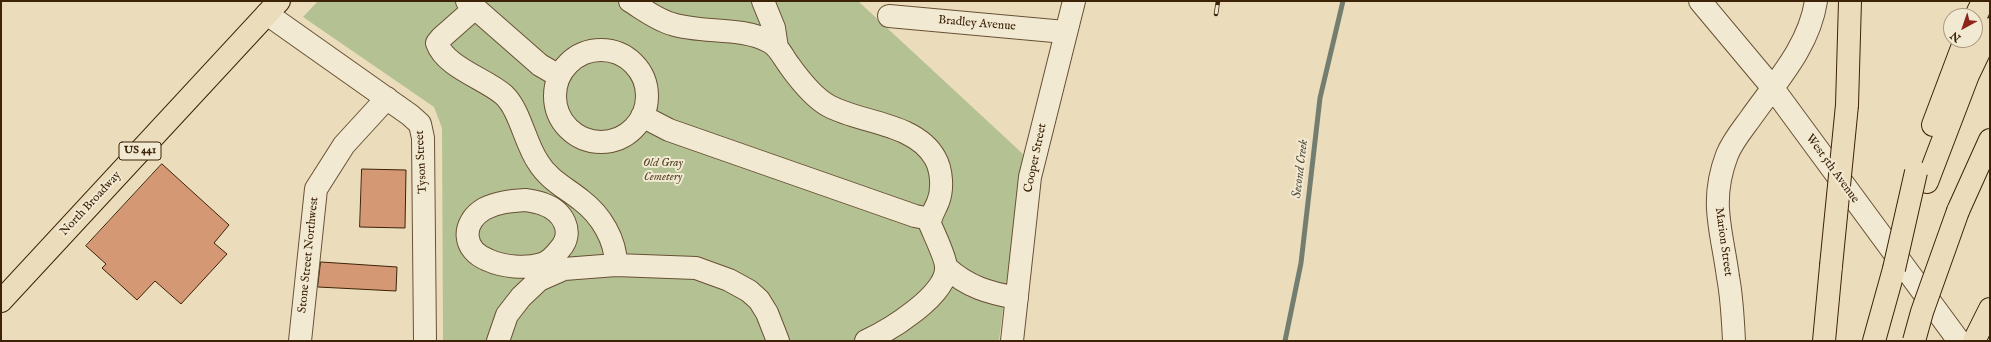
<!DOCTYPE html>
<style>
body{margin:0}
#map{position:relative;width:1991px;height:342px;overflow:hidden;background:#ebddbc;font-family:"IM FELL English",serif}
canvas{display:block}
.frame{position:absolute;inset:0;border:2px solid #3c2207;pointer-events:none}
.north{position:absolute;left:1943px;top:8px;width:40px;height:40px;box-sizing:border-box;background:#f2e9d3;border:1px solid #a99981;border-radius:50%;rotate:220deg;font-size:11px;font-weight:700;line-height:16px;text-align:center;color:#3c2207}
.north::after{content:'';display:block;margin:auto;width:14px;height:18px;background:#8f2418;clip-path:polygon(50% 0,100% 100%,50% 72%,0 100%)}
</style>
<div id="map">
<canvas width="1991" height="342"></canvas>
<div class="frame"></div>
<div class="north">N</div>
</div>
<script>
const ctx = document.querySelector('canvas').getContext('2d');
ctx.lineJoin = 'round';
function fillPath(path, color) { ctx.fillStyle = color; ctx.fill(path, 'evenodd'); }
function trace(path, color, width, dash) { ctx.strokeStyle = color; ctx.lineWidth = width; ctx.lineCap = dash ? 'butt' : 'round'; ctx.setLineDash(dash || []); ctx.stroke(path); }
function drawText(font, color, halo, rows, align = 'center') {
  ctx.font = font + ' "IM FELL English",serif'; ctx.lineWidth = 4; ctx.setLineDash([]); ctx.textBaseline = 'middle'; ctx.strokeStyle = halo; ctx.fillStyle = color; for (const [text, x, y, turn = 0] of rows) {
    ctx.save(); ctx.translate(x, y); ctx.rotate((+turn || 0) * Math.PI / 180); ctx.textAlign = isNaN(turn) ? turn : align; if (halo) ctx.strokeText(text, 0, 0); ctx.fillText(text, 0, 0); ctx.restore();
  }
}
fillPath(new Path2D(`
 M318,1H858L1023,154L999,341H443L442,128L434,107L303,17Z`), '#b4c293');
trace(new Path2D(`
 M1285,341L1301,263L1320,98L1343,1`), '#747e70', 5);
const building = new Path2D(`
 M162,164L229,225L214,243L227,254L181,304L155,281L137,300L102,268L106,264L86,246Z
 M362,169L406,170L405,228L360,227Z
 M321,262L397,267L396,291L318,287Z`);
fillPath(building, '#d59874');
trace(building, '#3c2207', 1);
const minor = new Path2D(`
 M467,1L540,65L559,76
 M630,1C643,9 657,20 672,24C703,34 741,26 770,42C779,47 783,57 789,65C799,79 814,98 829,106C860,123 916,123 935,158C942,170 943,190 938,202C935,210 930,216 930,224C934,234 946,258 946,267C948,295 888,331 866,341
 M763,1L774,28L777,48
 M1700,1L1772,87L1959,341
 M475,8L441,38L437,43C445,67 486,79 504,95C520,110 525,143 538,162C548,179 566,188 581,200C601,215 616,240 616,265
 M267,14L410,115L420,124L423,138L425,341
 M889,16L1065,32
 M555 96a46 46 0 1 1 92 0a46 46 0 1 1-92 0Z
 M642,116L669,130L915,216L930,219
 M526,200C531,201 538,202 543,204C563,211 575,232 560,249C556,254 549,262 542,264C526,269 503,267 488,260C462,250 461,223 484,209C497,202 511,201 526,200Z
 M947,268C968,287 989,293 1017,298
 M300,341L316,189L344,145L387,98
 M498,341L507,315L521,297L539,280L564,269L616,265L696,268L729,280L749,291L759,300L767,313L778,341
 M1012,341L1030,177L1074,1
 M1734,341C1733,320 1732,298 1728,277C1722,231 1709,202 1727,155C1732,142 1742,130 1750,119C1776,82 1809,47 1816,1`);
const major = new Path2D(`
 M1,301L279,1`);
const highway = new Path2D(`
 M1975,18L1983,1
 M1847,105L1850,1
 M1933,125L1965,40
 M1927,182L1968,75L1990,29
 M1958,211L1990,140
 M1824,341L1831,266
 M1874,341L1894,269
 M1974,341L1990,309`);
trace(minor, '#685134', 24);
trace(major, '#3c2207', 24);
trace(highway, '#3c2207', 24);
trace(minor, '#f2e9d3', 22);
trace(major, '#ebddbc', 22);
trace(highway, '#ebddbc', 22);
const rail = new Path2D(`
 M1216,14L1218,1`);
trace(rail, '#3c2207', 4.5);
trace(rail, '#f2e9d3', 3, [9]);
const highwayBridge = new Path2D(`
 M1831,266L1847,105
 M1894,269L1916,172
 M1914,341L1922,312L1958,211`);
trace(highwayBridge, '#3c2207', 24, []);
trace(highwayBridge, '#ebddbc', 22);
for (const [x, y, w] of [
 [140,151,42]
]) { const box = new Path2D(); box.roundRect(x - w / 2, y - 9, w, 18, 3); ctx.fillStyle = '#f2e9d3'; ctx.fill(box); trace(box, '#3c2207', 1); }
drawText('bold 11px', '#3c2207', null, [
 ["US 441",140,151]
]);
drawText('12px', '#3c2207', '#f2e9d3', [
 ["Bradley Avenue",977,24,5],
 ["Cooper Street",1036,158,-78],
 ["Tyson Street",422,162,-93],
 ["West 5th Avenue",1832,169,54],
 ["North Broadway",91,204,-47],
 ["Marion Street",1723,242,82],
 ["Stone Street Northwest",309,255,-84]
]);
drawText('italic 12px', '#5a4a2a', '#f2e9d3', [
 ["Old Gray",663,164],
 ["Cemetery",663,178]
]);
drawText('italic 13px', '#58503c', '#f2e9d3', [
 ["Second Creek",1301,169,-83]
]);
</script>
